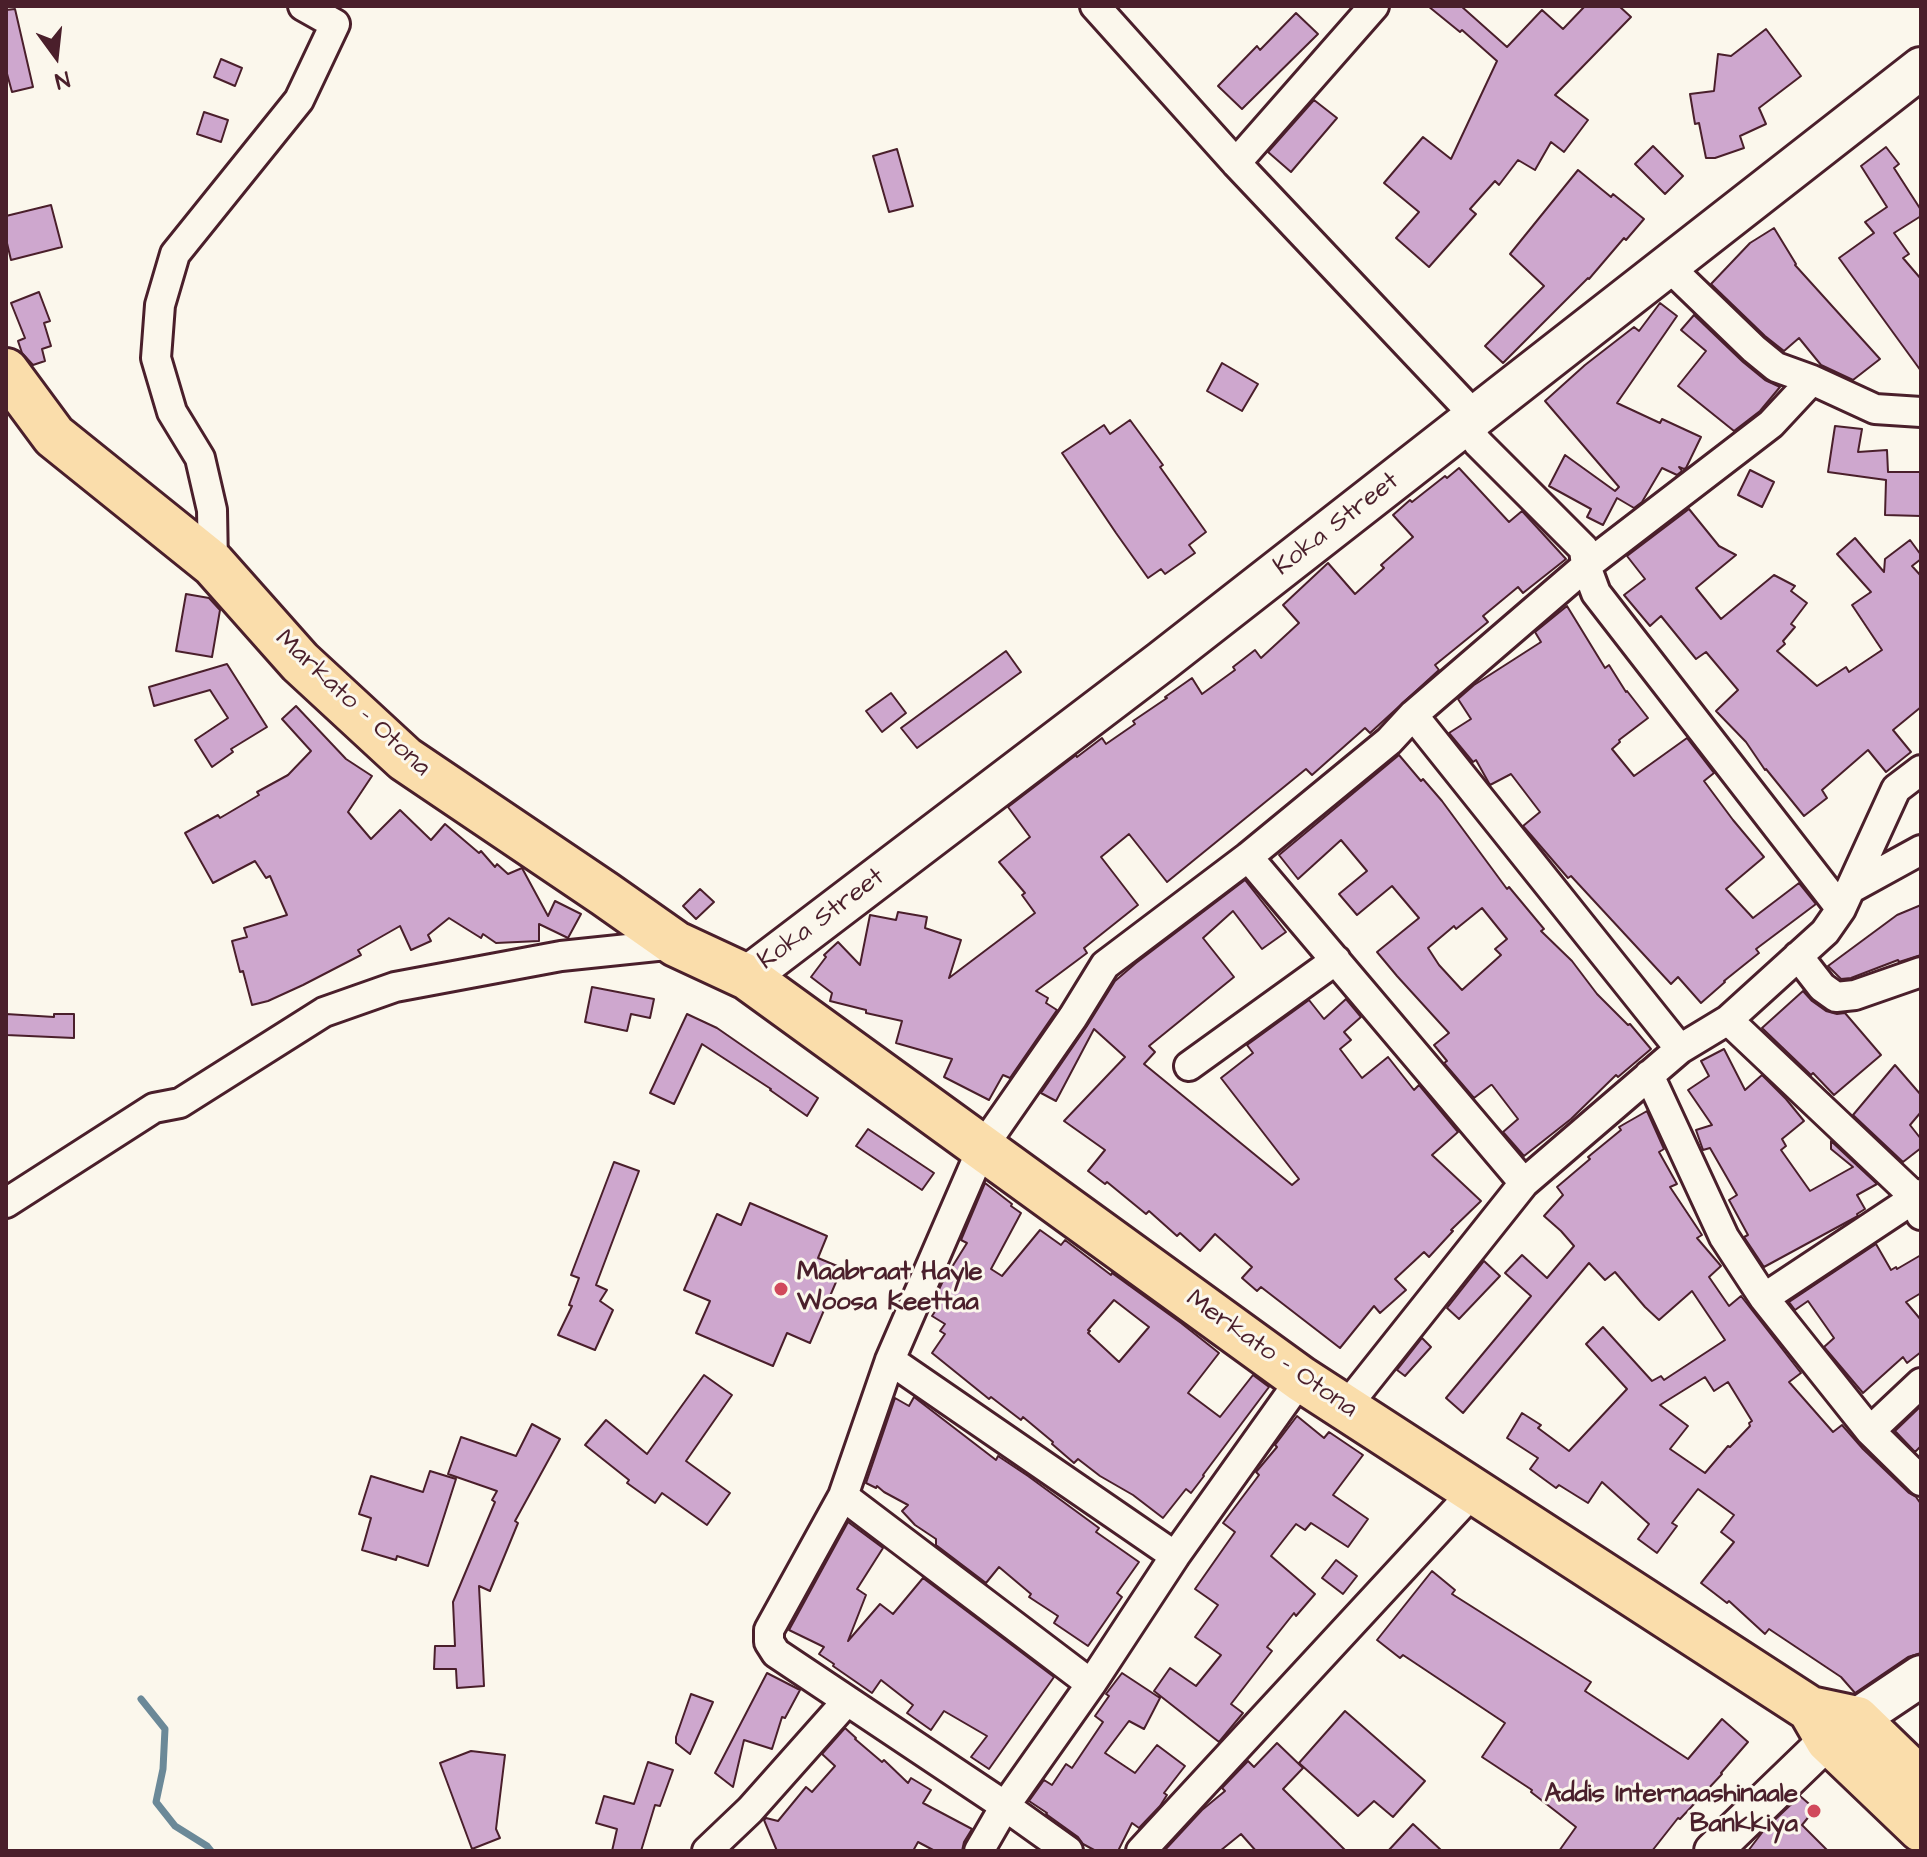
<!DOCTYPE html>
<style>
body{margin:0}
#map{position:relative;width:1927px;height:1857px;overflow:hidden;background:#fbf7ec;font-family:"Architects Daughter",sans-serif}
canvas{display:block}
.frame{position:absolute;inset:0;border:8px solid #4a1f2b;pointer-events:none}
.north{position:absolute;left:16px;top:16px;width:80px;height:80px;-webkit-text-stroke:6px #fbf7ec;paint-order:stroke;rotate:165deg;font-size:22px;font-weight:700;line-height:32px;text-align:center;color:#4a1f2b}
.north::after{content:'';display:block;margin:auto;width:28px;height:36px;background:#4a1f2b;clip-path:polygon(50% 0,100% 100%,50% 72%,0 100%)}
</style>
<div id="map">
<canvas width="1927" height="1857"></canvas>
<div class="frame"></div>
<div class="north">N</div>
</div>
<script>
const ctx = document.querySelector('canvas').getContext('2d');
ctx.lineJoin = 'round';
function trace(path, color, width, dash) { ctx.strokeStyle = color; ctx.lineWidth = width; ctx.lineCap = dash ? 'butt' : 'round'; ctx.setLineDash(dash || []); ctx.stroke(path); }
function fillPath(path, color) { ctx.fillStyle = color; ctx.fill(path, 'evenodd'); }
function drawText(font, color, halo, rows, align = 'center') {
  ctx.font = font + ' "Architects Daughter",sans-serif'; ctx.lineWidth = 6; ctx.setLineDash([]); ctx.textBaseline = 'middle'; ctx.strokeStyle = halo; ctx.fillStyle = color; for (const [text, x, y, turn = 0] of rows) {
    ctx.save(); ctx.translate(x, y); ctx.rotate((+turn || 0) * Math.PI / 180); ctx.textAlign = isNaN(turn) ? turn : align; if (halo) ctx.strokeText(text, 0, 0); ctx.fillText(text, 0, 0); ctx.restore();
  }
}
trace(new Path2D(`
 M141,1699L165,1729L163,1769L156,1802L175,1826L207,1846L211,1851`), '#6b8998', 7);
const building = new Path2D(`
 M1428,6H1461L1507,47L1542,10L1563,29L1585,6H1619L1631,17L1555,95L1588,120L1564,152L1551,142L1535,170L1518,160L1499,185L1495,181L1470,209L1476,214L1429,267L1396,238L1419,212L1384,183L1423,137L1451,159L1497,61L1462,30L1460,32Z
 M15,9L33,87L12,92L6,70V10Z
 M1296,13L1318,34L1242,109L1218,86L1257,46L1260,50Z
 M1766,29L1801,76L1759,108L1766,124L1740,136L1744,148L1715,158H1706L1699,123L1695,124L1690,94L1714,91L1718,54L1731,56Z
 M221,59L242,68L235,86L214,77Z
 M1314,100L1337,118L1291,172L1268,152Z
 M204,112L228,120L221,142L197,134Z
 M1653,146L1683,176L1665,194L1635,164Z
 M1886,147L1899,164L1894,168L1921,210V216L1894,233L1909,254L1903,258L1921,279V371L1839,258L1874,233L1865,222L1887,207L1861,166Z
 M897,149L913,206L889,212L873,156Z
 M1578,170L1611,197L1613,194L1644,219L1626,240L1624,238L1589,279L1588,278L1503,363L1485,346L1544,286L1510,254Z
 M51,205L62,247L11,260L6,239V216Z
 M1774,228L1796,264L1795,265L1880,359L1853,380L1821,365L1799,338L1784,351L1765,336L1711,284L1750,243Z
 M39,292L50,321L44,323L51,346L42,349L45,361L33,365L22,353L18,341L25,338L11,303Z
 M1660,303L1677,316L1617,403L1660,423L1662,419L1701,437L1686,468L1684,469L1679,467L1682,471L1677,475L1662,468L1642,502L1634,508L1617,498L1603,525L1587,517L1591,509L1549,486L1565,455L1615,491L1619,487L1545,401L1585,365L1634,327L1639,331Z
 M1694,315L1743,362L1765,380L1780,387L1760,411L1734,431L1678,386L1706,351L1681,330Z
 M1222,363L1258,384L1242,411L1207,391Z
 M1130,420L1163,465L1160,467L1206,532L1189,545L1195,553L1165,574L1161,569L1148,578L1116,533L1062,453L1104,425L1110,434Z
 M1835,426L1862,429L1858,452L1887,450L1888,472H1920L1921,516L1885,515L1886,480L1828,472Z
 M1459,468L1509,522L1522,511L1566,559L1523,593L1518,587L1483,616L1488,622L1435,665L1439,670L1370,733L1365,728L1312,775L1306,769L1167,882L1129,834L1101,857L1138,905L1084,948L1087,953L1036,991L1048,998L1046,1003L1057,1010L1010,1078L1003,1075L989,1100L944,1077L952,1059L896,1043L902,1021L866,1013V1010L830,1001L832,993L811,977L826,957L824,955L838,942L860,965L870,915L896,920L898,912L927,917L925,928L961,940L949,978L1035,913L1022,895L1025,893L999,862L1030,837L1008,807L1076,755L1077,757L1102,738L1106,744L1135,724L1133,721L1167,698L1165,697L1192,678L1202,694L1235,670L1233,667L1255,650L1261,658L1299,623L1283,605L1328,563L1355,594L1384,568L1381,565L1413,537L1393,515L1410,500L1412,502L1445,476L1447,478Z
 M1750,470L1774,482L1762,507L1738,495Z
 M1689,509L1719,546L1736,555L1696,588L1721,619L1774,575L1795,586L1791,591L1807,603L1791,624L1795,627L1783,641L1785,644L1777,651L1817,686L1846,667L1849,672L1882,650L1852,605L1871,592L1837,554L1855,538L1884,572L1885,559L1910,540L1921,555V559L1912,566L1921,576V707L1893,730L1911,752L1886,772L1868,750L1822,790L1827,798L1804,816L1766,769L1765,770L1746,742L1716,711L1738,690L1706,652L1696,659L1661,616L1650,626L1624,595L1645,579L1627,556Z
 M186,594L209,598L220,610L212,657L176,651Z
 M1567,606L1605,668L1609,665L1626,692L1627,691L1648,718L1619,740L1620,742L1612,749L1634,776L1687,738L1714,773L1704,781L1733,820L1764,857L1726,889L1753,918L1799,883L1816,904L1756,949L1759,953L1724,981L1725,982L1701,1003L1678,977L1671,984L1571,876L1568,878L1530,834L1523,826L1540,812L1511,774L1490,785L1476,760L1473,762L1449,733L1471,719L1458,699L1474,685L1541,642L1535,632Z
 M1006,651L1021,672L917,748L901,728Z
 M227,664L267,727L231,749L233,752L212,767L195,740L228,718L210,690L154,706L149,687Z
 M891,693L906,713L882,732L866,711Z
 M296,706L346,759L372,776L348,812L371,839L400,810L431,840L445,824L479,853L481,851L495,867L497,864L508,874L522,868L548,916L555,901L581,914L568,938L539,924V941L496,943L483,934L481,938L449,918L428,935L431,941L411,950L400,926L358,950L361,955L303,985L268,1001L252,1005L243,971L240,972L232,941L247,937L244,928L287,915L270,876L266,878L255,861L213,883L185,833L218,815L220,818L259,795L257,792L288,775L311,751L282,719Z
 M1399,755L1421,781L1423,779L1442,801L1507,889L1509,887L1544,929L1541,931L1572,961L1597,994L1628,1025L1630,1024L1651,1049L1618,1077L1616,1075L1571,1119L1524,1156L1503,1132L1518,1119L1492,1085H1491L1474,1098L1444,1063L1447,1061L1434,1045L1449,1033L1397,976L1377,952L1419,918L1392,886L1357,915L1339,894L1367,871L1341,840L1298,879L1279,855ZM1482,908L1507,939L1495,949L1501,955L1462,990L1439,965L1428,948L1454,926L1456,929Z
 M1245,880L1286,932L1262,949L1233,911L1203,938L1234,977L1149,1046L1155,1052L1144,1064L1292,1185L1299,1179L1221,1078L1253,1053L1247,1045L1309,1000L1324,1019L1346,999L1361,1017L1344,1032L1351,1040L1340,1049L1362,1078L1388,1057L1414,1090L1419,1085L1458,1132L1432,1155L1481,1201L1451,1230L1453,1231L1429,1257L1424,1252L1395,1279L1406,1290L1380,1313L1374,1306L1340,1348L1261,1287L1257,1291L1242,1278L1252,1267L1215,1234L1200,1251L1180,1233L1177,1236L1149,1211L1146,1214L1107,1182L1105,1184L1088,1171L1105,1150L1064,1121L1125,1057L1094,1029L1056,1101L1041,1093L1087,1026L1115,981L1136,963Z
 M700,889L714,902L696,919L683,906Z
 M1921,905V955L1899,962L1898,960L1851,978L1841,979L1828,966L1897,915Z
 M592,987L654,999L650,1018L631,1014L627,1031L585,1022Z
 M1803,991L1812,1001L1826,1011L1837,1014L1845,1013L1881,1055L1834,1095L1813,1073L1811,1075L1762,1028Z
 M6,1014L54,1017V1014H74V1038L6,1035Z
 M687,1014L717,1028L818,1098L807,1116L770,1090L771,1089L702,1044L674,1104L650,1093Z
 M1724,1049L1745,1090L1762,1075L1786,1099L1804,1121L1782,1139L1786,1146L1781,1150L1810,1191L1853,1167L1831,1149V1141L1877,1184L1857,1195L1865,1209L1857,1214L1858,1216L1764,1267L1744,1237L1748,1235L1729,1200L1737,1195L1710,1148L1703,1150L1696,1130L1712,1125L1688,1090L1709,1076L1701,1061Z
 M1895,1065L1921,1095V1112L1910,1125L1921,1139V1148L1903,1162L1853,1115Z
 M1647,1111L1664,1149L1659,1152L1677,1184L1670,1187L1702,1235L1697,1238L1721,1266L1709,1277L1729,1306L1741,1296L1801,1373L1789,1382L1833,1432L1842,1425L1863,1449L1909,1493L1916,1497L1921,1504V1653L1908,1657L1855,1693L1841,1677L1769,1629L1765,1634L1729,1601L1727,1603L1701,1583L1734,1542L1721,1532L1734,1515L1698,1489L1672,1523L1677,1526L1657,1553L1638,1539L1649,1524L1602,1482L1588,1503L1559,1485L1556,1488L1530,1469L1538,1458L1507,1438L1522,1413L1541,1425L1538,1428L1569,1451L1627,1389L1586,1344L1603,1327L1652,1381L1661,1376L1664,1380L1725,1340L1692,1291L1659,1320L1645,1307L1615,1272L1605,1280L1589,1263L1463,1413L1446,1398L1531,1296L1505,1273L1522,1255L1547,1278L1574,1246L1561,1231L1544,1216L1563,1195L1557,1187L1590,1159L1588,1157L1621,1130L1619,1127ZM1705,1377L1714,1391L1728,1382L1752,1421L1749,1423L1750,1426L1730,1447L1728,1446L1705,1473L1670,1449L1688,1426L1660,1405Z
 M868,1129L934,1173L922,1190L856,1146Z
 M614,1162L639,1171L596,1285L607,1290L600,1301L613,1310L595,1350L558,1335L572,1306L569,1305L579,1278L571,1275Z
 M985,1183L1012,1204L1011,1206L1021,1213L991,1269L1002,1276L1040,1230L1061,1245L1065,1240L1111,1275L1112,1273L1181,1323L1219,1353L1188,1393L1220,1417L1253,1375L1269,1387L1203,1475L1204,1476L1191,1493L1186,1489L1163,1518L1133,1495L1100,1476L1078,1459L1074,1463L1052,1444L1053,1442L1023,1417L1021,1420L991,1397L989,1399L932,1353L945,1334L940,1331L945,1324L932,1316L940,1304L934,1300L942,1283L967,1243L961,1240ZM1114,1300L1149,1327L1119,1362L1088,1333L1090,1331L1088,1330Z
 M750,1203L827,1236L818,1258L842,1268L810,1343L787,1333L773,1366L696,1333L710,1301L684,1290L717,1214L741,1225Z
 M1876,1244L1891,1270L1896,1267L1897,1269L1921,1255V1293L1906,1302L1921,1320V1352L1907,1363L1903,1357L1863,1393L1824,1347L1834,1338L1808,1301L1795,1310L1789,1302Z
 M1484,1261L1500,1276L1459,1319L1447,1308Z
 M1422,1338L1431,1347L1405,1376L1397,1370Z
 M704,1375L732,1395L686,1461L730,1493L707,1525L662,1493L655,1503L627,1483L629,1480L585,1445L606,1420L647,1454Z
 M914,1397L996,1460L998,1456L1028,1476L1099,1528L1096,1532L1139,1562L1117,1593L1122,1597L1088,1646L1054,1623L1058,1616L1029,1597L1031,1594L999,1567L986,1583L936,1545V1539L915,1525L902,1511L908,1505L884,1492L877,1486L876,1488L866,1483L895,1398L909,1406Z
 M1921,1406V1446L1915,1452L1895,1431Z
 M1297,1416L1324,1438L1329,1432L1363,1455L1333,1495L1368,1519L1348,1547L1311,1523L1305,1530L1296,1524L1271,1556L1315,1594L1296,1616L1294,1613L1267,1647L1272,1651L1231,1704L1243,1713L1219,1742L1154,1691L1170,1668L1196,1686L1221,1655L1195,1637L1218,1605L1195,1589L1235,1532L1223,1523L1259,1475L1256,1472L1277,1447L1275,1445Z
 M532,1424L560,1439L515,1521L518,1523L490,1591L479,1586L484,1686L457,1688L456,1669H434L435,1646H455L453,1602L495,1502L492,1500L497,1491L448,1474L461,1437L516,1456Z
 M430,1471L456,1479L428,1566L397,1556L396,1560L362,1550L371,1518L359,1514L371,1476L423,1492Z
 M848,1522L883,1548L857,1589L866,1595L848,1641L880,1604L893,1614L923,1578L1054,1677L989,1769L971,1757L987,1736L944,1711L931,1730L907,1713L913,1705L881,1680L872,1693L833,1666L834,1664L819,1654L824,1647L789,1630Z
 M1336,1560L1357,1576L1343,1594L1322,1578Z
 M1432,1571L1455,1590L1452,1594L1591,1682L1585,1691L1688,1759L1722,1719L1748,1742L1721,1773L1722,1774L1680,1819L1678,1818L1652,1851H1559L1576,1827L1531,1792L1532,1790L1482,1757L1505,1723L1403,1655L1400,1658L1377,1640Z
 M767,1673L800,1690L785,1718L782,1717L772,1749L744,1740L733,1787L715,1773Z
 M1122,1673L1160,1698L1144,1729L1129,1721L1105,1753L1135,1773L1157,1745L1185,1766L1164,1793L1167,1795L1160,1806L1139,1828L1132,1823L1118,1851H1096L1083,1844L1078,1837L1046,1814L1047,1813L1029,1801L1044,1780L1052,1785L1066,1764L1072,1768L1103,1722L1095,1716L1109,1696L1106,1694Z
 M691,1694L713,1702L690,1754L676,1743V1737Z
 M1345,1711L1425,1781L1393,1817L1374,1801L1358,1816L1299,1763Z
 M845,1728L856,1738L855,1739L882,1762L884,1760L908,1783L911,1778L931,1790L923,1803L972,1829L964,1842L962,1851H935L918,1842L913,1851H777L764,1820L766,1818L778,1821L806,1787L812,1792L835,1766L822,1754Z
 M1277,1743L1303,1768L1283,1789L1346,1851H1256L1241,1834L1220,1851H1164L1202,1810L1225,1791L1222,1788L1248,1761L1254,1767Z
 M471,1751L505,1755L496,1829L500,1838L472,1849L440,1763Z
 M648,1762L673,1770L660,1806L655,1805L641,1851H612L617,1829L596,1823L604,1796L634,1804Z
 M1800,1796L1815,1809L1802,1825L1828,1851H1748L1764,1830Z
 M1413,1824L1442,1851H1388Z`);
fillPath(building, '#cea7ce');
trace(building, '#4a1f2b', 2);
const minor = new Path2D(`
 M1095,6L1236,163L1476,417
 M1236,163L1374,6
 M1668,266L1754,349L1776,367L1812,380
 M1465,425L1478,443L1584,549L1586,566L1596,593L1841,909
 M213,564L212,510L200,458L172,412L156,358L160,305L175,254L299,100L335,24L303,6
 M1413,715L1680,1049
 M1248,857L1524,1183
 M1850,889L1921,850
 M1798,956L1822,987L1836,997L1855,995L1921,972
 M1728,1020L1915,1197L1921,1215
 M1189,1066L1336,960
 M1649,1075L1724,1237L1764,1298L1870,1431L1921,1481
 M6,1203L154,1108L180,1103L324,1012L395,987L561,956L676,944
 M1764,1298L1921,1194
 M890,1360L1175,1556
 M1345,1408L1524,1183L1680,1049L1728,1020L1825,932L1841,909L1896,789L1921,770
 M1870,1431L1921,1383
 M843,1496L1091,1684
 M707,1851L750,1810L847,1701
 M979,1851L1005,1806L1091,1684L1175,1556L1301,1379
 M1068,1851L1005,1806L776,1653L769,1642V1630L843,1496L890,1360L982,1148L1073,1017L1105,965L1248,857L1389,741L1413,715L1586,566L1771,424L1812,380L1875,409L1921,412
 M1141,1851L1474,1491`);
const tertiary = new Path2D(`
 M1713,1851L1828,1740L1849,1725`);
const secondary = new Path2D(`
 M747,977L1161,662L1921,68
 M1857,1719L1921,1676`);
const primary = new Path2D(`
 M6,371L54,436L213,564L300,662L405,759L605,894L676,944L747,977L1301,1379L1810,1709L1857,1719L1921,1781
 M1810,1709L1828,1740L1921,1829`);
trace(minor, '#4a1f2b', 34);
trace(tertiary, '#4a1f2b', 42);
trace(secondary, '#4a1f2b', 46);
trace(primary, '#4a1f2b', 50);
trace(minor, '#fbf7ec', 28);
trace(tertiary, '#fbf7ec', 36);
trace(secondary, '#fbf7ec', 40);
trace(primary, '#faddab', 44);
for (const [x, y, r, color] of [
 [781,1289,8,"#d1495b"],
 [1814,1811,8,"#d1495b"]
]) { const dot = new Path2D(); dot.arc(x, y, r, 0, 2 * Math.PI); ctx.fillStyle = color; ctx.fill(dot); trace(dot, '#fbf7ec', 3); }
drawText('26px', '#4a1f2b', '#fbf7ec', [
 ["Koka Street",1337,525,-38],
 ["Markato - Otona",352,704,43],
 ["Koka Street",822,920,-37],
 ["Merkato - Otona",1271,1355,35]
]);
drawText('bold 26px', '#4a1f2b', '#fbf7ec', [
 ["Maabraat Hayle",797,1274],
 ["Woosa Keettaa",797,1304],
 ["Addis Internaashinaale",1798,1796,"right"],
 ["Bankkiya",1798,1826,"right"]
], 'left');
</script>
